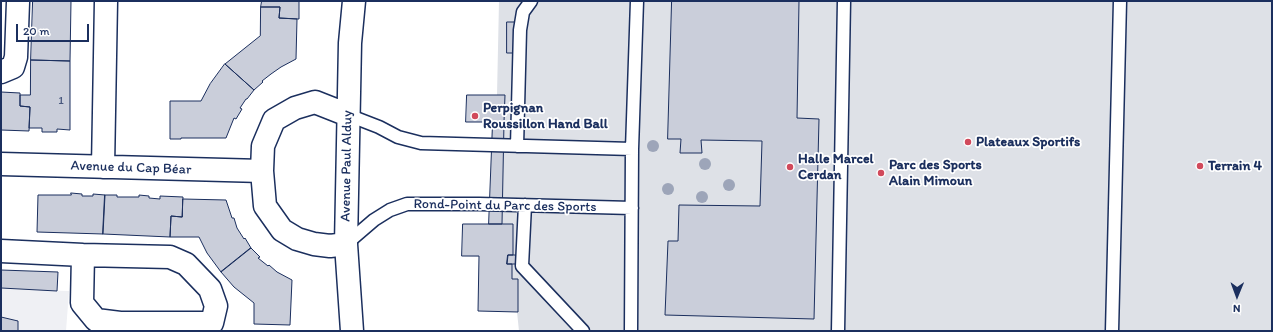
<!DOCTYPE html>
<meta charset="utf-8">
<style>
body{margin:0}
#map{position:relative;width:1273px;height:332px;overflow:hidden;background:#fff;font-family:Itim,sans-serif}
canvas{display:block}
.frame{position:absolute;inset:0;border:2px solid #1b2f5e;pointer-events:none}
.north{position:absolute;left:1217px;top:276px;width:40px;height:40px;-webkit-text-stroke:3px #fff;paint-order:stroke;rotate:181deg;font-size:11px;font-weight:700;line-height:16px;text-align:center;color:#1b2f5e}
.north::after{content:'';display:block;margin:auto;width:14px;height:18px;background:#1b2f5e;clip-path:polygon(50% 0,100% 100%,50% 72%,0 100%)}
.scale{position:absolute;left:16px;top:24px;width:73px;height:18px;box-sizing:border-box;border:2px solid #1b2f5e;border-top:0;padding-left:5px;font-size:12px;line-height:14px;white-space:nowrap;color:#1b2f5e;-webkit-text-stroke:3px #fff;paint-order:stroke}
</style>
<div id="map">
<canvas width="1273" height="332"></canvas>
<div class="frame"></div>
<div class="north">N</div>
<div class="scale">20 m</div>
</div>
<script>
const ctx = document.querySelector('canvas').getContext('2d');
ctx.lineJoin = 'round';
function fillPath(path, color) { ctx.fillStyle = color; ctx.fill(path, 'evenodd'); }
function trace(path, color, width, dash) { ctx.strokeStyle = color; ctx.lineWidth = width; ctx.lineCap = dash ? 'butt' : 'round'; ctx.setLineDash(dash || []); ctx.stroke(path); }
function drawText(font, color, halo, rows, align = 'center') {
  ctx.font = font + ' Itim,sans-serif'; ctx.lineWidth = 3.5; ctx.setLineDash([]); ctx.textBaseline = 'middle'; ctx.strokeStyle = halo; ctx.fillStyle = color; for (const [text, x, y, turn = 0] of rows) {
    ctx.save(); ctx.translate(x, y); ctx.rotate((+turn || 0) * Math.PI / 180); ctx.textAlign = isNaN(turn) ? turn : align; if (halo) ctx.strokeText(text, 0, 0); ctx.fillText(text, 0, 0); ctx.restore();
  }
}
fillPath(new Path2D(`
 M1,289L69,291L66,331H1Z`), '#eff0f4');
fillPath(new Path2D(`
 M499,1H1272V331H519L517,312L478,311L479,257L462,256L463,224H489L492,122L497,95Z`), '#dee1e7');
const building = new Path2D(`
 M33,1H71L70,61L31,60Z
 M262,1H299V19L279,18L280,7H261Z
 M672,1H799L797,118L819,119L814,319L665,315L668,241H678L679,205L760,206L762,141L701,140L702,153H680L681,139H668Z
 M261,7H280L279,18L297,19L296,59L281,67L271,74L262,81L263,82L254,90L225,64L260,36Z
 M507,22H515V53H507Z
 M31,60L70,61V130L57,129V132H42V128H29L30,107L20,106V95H30Z
 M225,64L254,90L247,99H246L240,108L242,109L236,119L234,118L226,138H181V139H170V101H201L210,84Z
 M1,92L20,93V106L30,107L29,131L1,130Z
 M467,95H505L504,122H466Z
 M493,122H504L502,224H489Z
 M71,193L82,194V196H93V194L105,195L103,234L37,232L38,195H71Z
 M105,195H117V197H139V195L149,196V198L160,199V196L183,197L182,217L171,216L170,237L103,234Z
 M183,199L226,200L232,218H234L237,228L244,239L245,238L251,248L221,272L207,253L199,237H170L171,216L182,217Z
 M463,224H513V255H508L507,264H512V279H518V312L478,311L479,256H462Z
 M251,248L260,257L258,258L268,266L269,265L277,272L292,280L290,325L254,324V303L234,287L221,272Z
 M508,255H517V264H507Z
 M1,270L58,272L57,291L1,288Z
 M1,317L18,321V331H1Z`);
fillPath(building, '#caceda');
trace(building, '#1b2f5e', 1);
const lane = new Path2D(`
 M348,115L379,127L398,137L421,143L632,149
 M517,146L520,30L523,12L531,1
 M525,205L522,266L583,331
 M346,244L374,220L390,210L407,204H479L632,208
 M631,331L632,149L637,1
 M838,331L844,1
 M1112,331L1120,1`);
const street = new Path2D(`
 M1,72L13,67L16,57L18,2
 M1,164L262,171
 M103,167L106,1
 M346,244L330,246L314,244L297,239L282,230L265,206L262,171L263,146L274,120L295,108L315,102L348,115
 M1,251L83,255L170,257L186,264L210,289L216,306L212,323H120L96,320L82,303L83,255
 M352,331L346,244L350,43L354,1`);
trace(lane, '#1b2f5e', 15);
trace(street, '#1b2f5e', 25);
trace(lane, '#fff', 12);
trace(street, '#fff', 22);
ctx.fillStyle = '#9da5b9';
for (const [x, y] of [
 [653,146],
 [705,164],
 [729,185],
 [668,189],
 [702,197]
]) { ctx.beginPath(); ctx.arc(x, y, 6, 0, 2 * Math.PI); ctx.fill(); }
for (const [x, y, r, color] of [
 [475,116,4,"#d1495b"],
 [968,142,4,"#d1495b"],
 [1200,166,4,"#d1495b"],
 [790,167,4,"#d1495b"],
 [881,173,4,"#d1495b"]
]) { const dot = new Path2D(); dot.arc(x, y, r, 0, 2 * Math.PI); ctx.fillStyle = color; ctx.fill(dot); trace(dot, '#fff', 1.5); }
drawText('12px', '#47577d', null, [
 ["1",61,101]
]);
drawText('bold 14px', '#1b2f5e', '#fff', [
 ["Perpignan",483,108],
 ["Roussillon Hand Ball",483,124],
 ["Plateaux Sportifs",976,142],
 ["Halle Marcel",798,159],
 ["Cerdan",798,175],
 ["Parc des Sports",889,165],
 ["Alain Mimoun",889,181],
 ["Terrain 4",1208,166]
], 'left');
drawText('14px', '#1b2f5e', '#fff', [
 ["Avenue Paul Alduy",347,166,-89],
 ["Avenue du Cap Béar",131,168,2],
 ["Rond-Point du Parc des Sports",505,206,1]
]);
</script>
